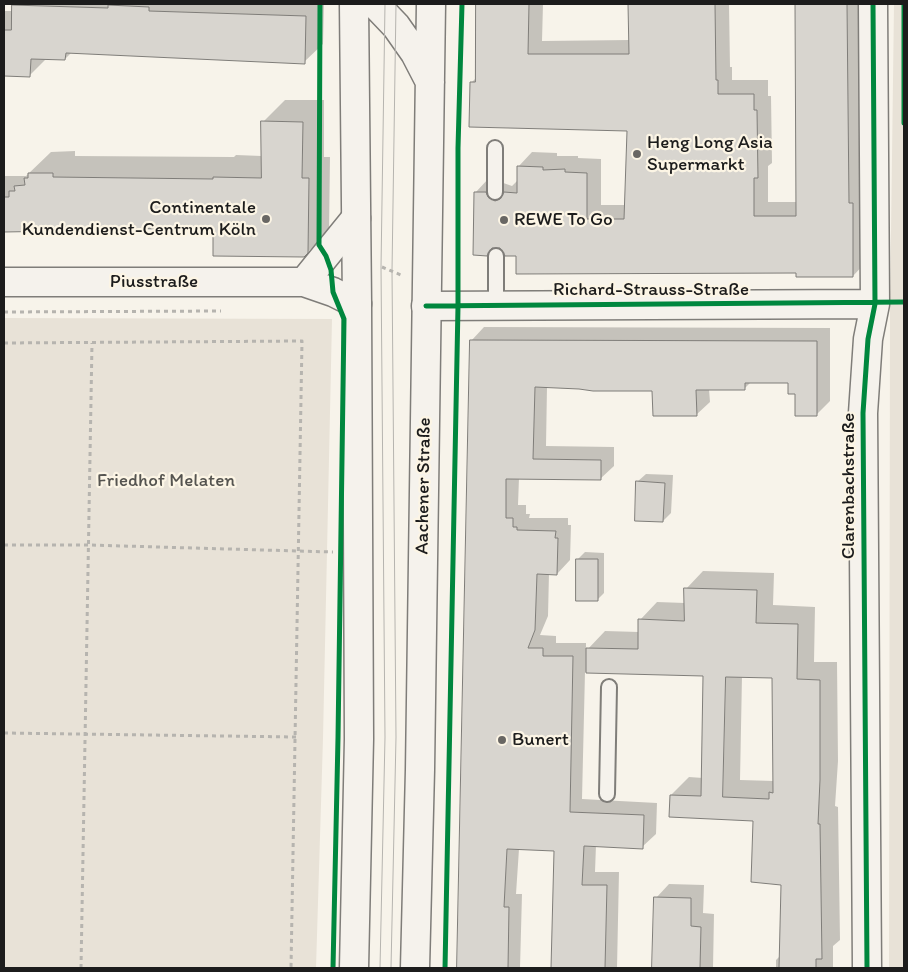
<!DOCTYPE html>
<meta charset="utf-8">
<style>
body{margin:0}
#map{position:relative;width:908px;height:972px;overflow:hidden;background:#f7f3ea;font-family:Itim,sans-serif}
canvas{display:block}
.frame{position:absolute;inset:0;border:5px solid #1c1c1c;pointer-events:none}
</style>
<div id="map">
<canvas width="908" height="972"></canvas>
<div class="frame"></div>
</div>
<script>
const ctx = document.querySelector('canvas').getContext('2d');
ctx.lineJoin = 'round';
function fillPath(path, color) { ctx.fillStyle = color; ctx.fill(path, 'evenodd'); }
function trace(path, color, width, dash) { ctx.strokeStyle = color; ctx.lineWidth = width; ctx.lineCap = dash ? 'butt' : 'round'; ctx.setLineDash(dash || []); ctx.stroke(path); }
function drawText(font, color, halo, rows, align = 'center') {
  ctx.font = font + ' Itim,sans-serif'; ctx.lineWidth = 4.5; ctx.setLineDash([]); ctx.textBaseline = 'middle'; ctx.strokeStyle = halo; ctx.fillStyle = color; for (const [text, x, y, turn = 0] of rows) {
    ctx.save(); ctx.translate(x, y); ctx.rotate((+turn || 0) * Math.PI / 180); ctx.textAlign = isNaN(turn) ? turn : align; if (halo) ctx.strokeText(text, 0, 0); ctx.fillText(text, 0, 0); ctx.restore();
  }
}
fillPath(new Path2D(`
 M894,4H904V968H889L890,309Z
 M4,318L332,319L323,738L316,968H4Z`), '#e8e2d7');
fillPath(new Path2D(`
 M15,4H324L323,44L304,62L72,52L65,59L47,58L29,76L4,75V11H13V6Z
 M477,4H543L542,41L630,40V4H729L730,67H732V80H768V96H771L772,163L768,166V202H797L796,4H861L867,261L853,276L518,254L501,247H494L487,254L475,193L489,178L512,186L518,180V167L532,152L557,153V156H578V158L601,159V205H626L628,129L471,83L476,78Z
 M285,100H324V157H330L329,230L304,256L215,228L62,226L59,230L4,231V176H26L51,152L75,151V156L234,157L236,155L262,156L263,122Z
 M484,327L830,328V401L817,414L796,392L789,381H752L744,389H709L710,402L696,415L654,390L547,387L546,446L614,447V466L600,479L519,478L518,505H526V514H530L529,518H568V525H571L570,560L557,574L549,573L548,616L540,635L556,636V643H586V651L605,631L639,632L640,620L657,602L685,603L686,589L703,571L774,573L773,605L815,607L814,662H837L838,761L835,806L838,807L840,940L833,946V968H776V960L781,955L782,884L755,819L671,795L689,777L703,778L705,675L585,672L582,799L657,803L656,834L642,847L596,845L595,872H619L617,968H553L555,850L519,849L516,894H522L520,968H459L471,341ZM742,676L773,677L774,781L740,780Z
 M646,474L673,475L671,513L663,521L637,482Z
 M585,552L604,553V593L597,600L577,560Z
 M669,884L704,885L703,913L714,914L713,968H654L656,898Z`), '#0003');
const building = new Path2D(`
 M476,4H529L528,54H629L628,4H715L716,80H718V94H754V110H757L758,178H754V216H796L795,4H847L849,203H853V277H796V273L516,274V256H505L500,248H492L487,256L473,255L474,192H486L488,197L495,201L500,199L504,192L517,193V166L543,167V170L565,169V172L587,173V219H624L627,131L469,127L470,82H475Z
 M12,5L108,8V5L149,7V11L306,16L305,64L66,53L65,60L31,59L30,77L4,76V30H11Z
 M261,121L303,122L302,178H309L308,253L304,257L213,256V230L59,227L60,231L4,232V197H9V191H15L14,186L25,185L24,178H28V173H53V177L213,179V177L261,178Z
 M470,340L817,341V416H795V394H788V383H745V390H696L697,416H653L652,391H593L579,389L535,387L533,459L601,460V480L506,479V518H513V527H517V530L556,531L555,538H558L557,575L537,574L535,630L528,648H543V656H573L570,812L644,815L643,849L584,846L582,885H607L605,968H551L554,851L507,849L504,907H509L508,968H457Z
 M636,481L665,483L663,522L635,521Z
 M576,559H598V601H576Z
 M684,588L757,590L756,623L798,624L797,679L820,680V780L818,824H820L822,959H816V968H779L781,885L751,882L753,821L669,817L670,795L701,796L703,676L586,673V648L638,649V619L684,621ZM726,677L772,678L773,793L769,792V799L723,797Z
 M654,897L691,898V926L701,927L700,968H652Z`);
fillPath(building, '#d8d5cf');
trace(building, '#7f7d79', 1);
const lane = new Path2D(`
 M495,148V192
 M496,256V306
 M607,794L609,687`);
const street = new Path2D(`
 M4,282H304L333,292L357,304
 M304,282L356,218
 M426,306L875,304
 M867,968L863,413L868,339L875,304L873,4`);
const primary = new Path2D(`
 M354,4L357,304L359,739L354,968
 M375,4L396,26L415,53L430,82
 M415,968L420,770L431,4`);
trace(lane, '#7f7d79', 18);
trace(street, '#7f7d79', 31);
trace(primary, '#7f7d79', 31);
trace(new Path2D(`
 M382,267L401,275
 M4,312L221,311
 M4,343L302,341L291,968
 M4,545H88L333,552
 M4,733L296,737
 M81,968L92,343`), '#b6b4af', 3, [4, 4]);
trace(lane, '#f5f2ec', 14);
trace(street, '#f5f2ec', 28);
trace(primary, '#f5f2ec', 28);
trace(new Path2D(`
 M380,968L385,737L381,267L385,4
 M391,968L396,737L392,271L396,4`), '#b6b4af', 1);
trace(new Path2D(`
 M320,4L319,245L326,256L331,270L333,292L344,319L338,738L333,968
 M904,4V123
 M426,306L904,302
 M445,968L458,306V148L462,4
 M867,968L863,413L868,339L875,304L873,4`), '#00873e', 5);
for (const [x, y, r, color] of [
 [637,154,5,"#696764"],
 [266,219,5,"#696764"],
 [504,220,5,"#696764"],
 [502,740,5,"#696764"]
]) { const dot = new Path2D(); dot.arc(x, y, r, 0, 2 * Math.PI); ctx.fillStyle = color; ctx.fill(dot); trace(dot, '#fcf5e5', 2); }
drawText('19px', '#1c1c1c', '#fcf5e5', [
 ["Heng Long Asia",647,143],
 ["Supermarkt",647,165],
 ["Continentale",256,208,"right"],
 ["Kundendienst-Centrum Köln",256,230,"right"],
 ["REWE To Go",514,220],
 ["Bunert",512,740]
], 'left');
drawText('19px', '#1c1c1c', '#fcf5e5', [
 ["Piusstraße",154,282],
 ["Richard-Strauss-Straße",651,290],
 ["Aachener Straße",424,486,-89],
 ["Clarenbachstraße",849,486,-90]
]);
drawText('19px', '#555450', '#fcf5e5', [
 ["Friedhof Melaten",166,481]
]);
</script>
